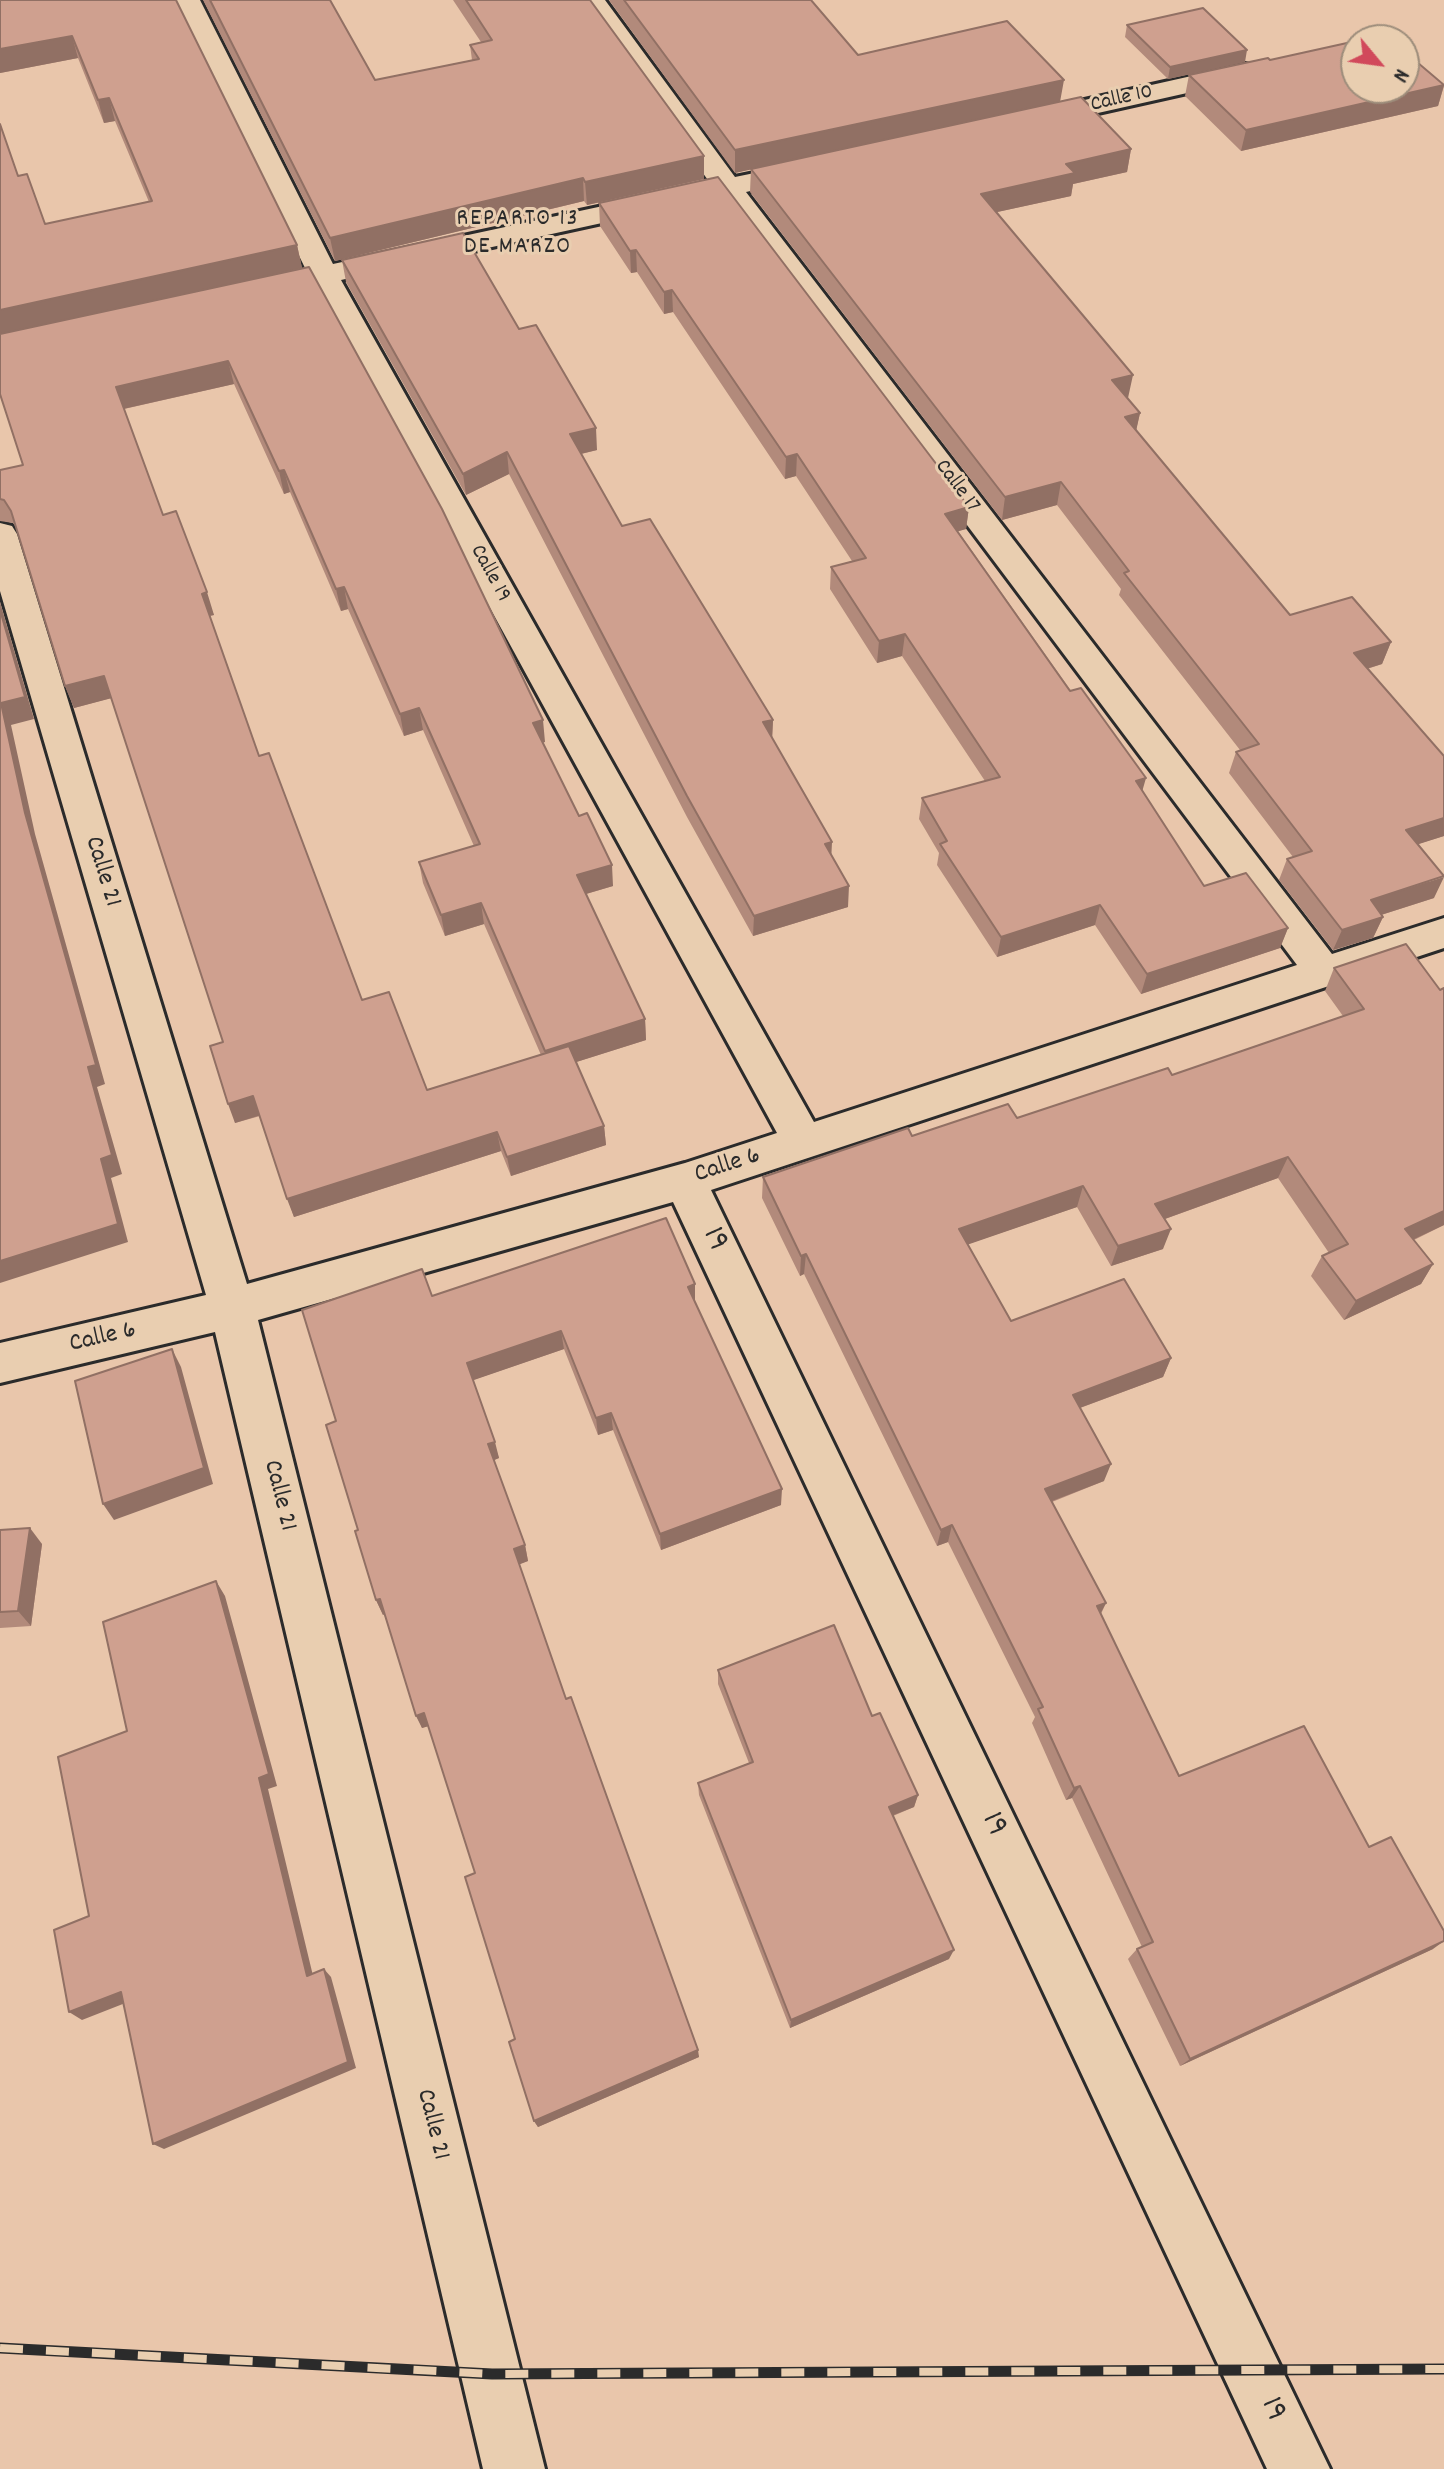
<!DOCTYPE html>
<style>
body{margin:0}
#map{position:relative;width:1444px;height:2469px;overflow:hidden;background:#e9c6ab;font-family:Dekko,sans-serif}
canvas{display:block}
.north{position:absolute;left:1340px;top:24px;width:80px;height:80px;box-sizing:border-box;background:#e9ceb0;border:2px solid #9d8d7b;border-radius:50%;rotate:119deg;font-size:22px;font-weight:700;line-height:32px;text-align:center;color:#2b2b2b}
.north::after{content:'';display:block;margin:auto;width:28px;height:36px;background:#d1495b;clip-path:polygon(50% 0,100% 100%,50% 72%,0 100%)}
</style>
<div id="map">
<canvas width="1444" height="2469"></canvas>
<div class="north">N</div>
</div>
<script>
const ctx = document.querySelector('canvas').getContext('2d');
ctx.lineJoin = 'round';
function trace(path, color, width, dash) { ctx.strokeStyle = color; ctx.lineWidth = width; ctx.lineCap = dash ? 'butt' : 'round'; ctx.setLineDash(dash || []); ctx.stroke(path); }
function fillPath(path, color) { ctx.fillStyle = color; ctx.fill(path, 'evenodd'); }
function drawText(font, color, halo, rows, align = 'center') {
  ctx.font = font + ' Dekko,sans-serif'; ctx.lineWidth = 6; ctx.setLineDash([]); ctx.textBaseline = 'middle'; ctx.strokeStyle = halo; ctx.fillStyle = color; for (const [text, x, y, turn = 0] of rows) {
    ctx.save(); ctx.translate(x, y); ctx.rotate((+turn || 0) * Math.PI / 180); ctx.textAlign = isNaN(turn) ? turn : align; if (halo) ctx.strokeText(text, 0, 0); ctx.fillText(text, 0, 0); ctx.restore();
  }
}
const street = new Path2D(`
 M174,0H200L333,264L710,183L579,0H605L735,177L808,162L818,164L822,170L818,176L746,192L1332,954L1444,918V948L711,1190L1330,2469H1267L673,1202L258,1320L545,2469H483L215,1332L0,1383V1343L206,1295L0,591V523L12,526L17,534L247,1284L685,1163L777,1133L314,286L257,298L246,295L242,289L246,283L306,270ZM721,197L1297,965L814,1122L341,280Z
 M1245,64L1254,66L1258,72L1254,78L1031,128L1021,126L1017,120L1021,114L1031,112Z`);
trace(street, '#2b2b2b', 6);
fillPath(street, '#e9ceb0');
const rail = new Path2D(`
 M0,2348L492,2374L1444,2369`);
trace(rail, '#2b2b2b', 11);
trace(rail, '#e9ceb0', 8, [23]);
fillPath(new Path2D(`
 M0,0H176L297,245L302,268L545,742H543L613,886L586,894L645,1019L646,1040L576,1062L604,1126L606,1145L511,1176L501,1151L294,1217L260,1116L235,1123L223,1042L111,698L74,708L65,686L17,529L13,523L0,521V470L23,465L18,176L45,224L149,202L115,121L104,123L78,58L0,73ZM234,384L284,494L290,492L341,611L348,609L404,736L423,730L474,846L419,862L423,883L445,936L484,924L541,1055L427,1090L362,1000L259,756L210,616L214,615L163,515L124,409Z
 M203,0H330L375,80L472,60L470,45L481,42L453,0H590L704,156V179L587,205L584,201L335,261Z
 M609,0H811L858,55L1060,102L1131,149L1127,172L1073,184L1071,196L997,212L1128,398H1127L1140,413L1136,430L1290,615L1391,642L1382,664L1367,669L1444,756V836L1418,844L1434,898L1381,915L1383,917L1373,938L1333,950L1279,880L1287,859L1293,857L1229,773L1236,752L1240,750L1119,595L1121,589L1057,505L1002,520L750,192L751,169L735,173Z
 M1127,25L1245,62L1168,79L1125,37Z
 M1270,60L1444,85V86L1438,106L1241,151L1185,96L1189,75Z
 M599,203L969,507L966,529L958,531L1142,791L1204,886L1288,928L1280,948L1141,994L1095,925L997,957L937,865L939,853L919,819L922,798L985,781L902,656L877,663L830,589L831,567L852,561L796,476L785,479L673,312L664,314L637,272L631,273L600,226Z
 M342,260L519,329L597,450L581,454L622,526L773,720L772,738L831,855L848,907L753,936L687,817L509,474L466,495L346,282Z
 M1334,968L1440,990L1444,988V1225L1414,1240L1433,1264L1421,1284L1344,1320L1311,1276L1322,1256L1329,1253L1278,1178L1165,1219L1163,1249L1111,1266L1077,1207L968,1244L1011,1321L1171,1358L1163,1377L1080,1408L1104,1481L1052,1502L1106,1603L1101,1614L1179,1776L1369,1847L1433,1949L1180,2066L1128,1959L1137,1949L1142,1947L1072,1798L1066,1800L1032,1723L1035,1717L948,1542L937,1546L804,1274L800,1276L762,1198L763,1177L912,1136L1017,1118L1172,1075L1343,1016L1325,991Z
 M695,1284V1303L781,1505L661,1550L613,1430L598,1435L564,1349L473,1380L499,1458L494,1460L525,1545L528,1561L519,1564L566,1699L699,2057L538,2127L534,2121L475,1873L428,1726L422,1728L384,1614L383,1615L376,1600L358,1530L336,1421L432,1296Z
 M0,1530L42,1544L31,1626L0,1628Z
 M718,1670L872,1716L918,1795L914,1807L893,1816L949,1959L790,2028L699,1795L698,1783L749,1763L718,1684Z`), '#b28a7b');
fillPath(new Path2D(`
 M72,36L78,58L0,73V49Z
 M1247,50L1245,62L1168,79L1170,67Z
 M1064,80L1060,102L735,173V150Z
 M1444,85L1438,106L1241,151L1246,130Z
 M109,98L115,121L104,123L98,100Z
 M1131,149L1127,172L1073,184L1071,196L979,216L981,194L1066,164Z
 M704,156V179L587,205L585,182Z
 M583,178L584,201L335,261L330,238Z
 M297,245L302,268L0,335V310Z
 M636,250L637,272L631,273L630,251Z
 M672,290L673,312L664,314V292Z
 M228,361L234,384L123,409L116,387Z
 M1133,375L1128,398L1108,403L1112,380Z
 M1140,413L1135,436L1125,417Z
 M596,428L597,450L572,456L570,434Z
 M507,452L509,474L466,495L463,474Z
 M797,454L796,476L785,479L786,457Z
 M284,470L290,492L284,494L279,471Z
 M1061,482L1057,505L1002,520L1005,497Z
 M969,507L966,529L942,536L945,514Z
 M344,587L348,609L341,611L336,589Z
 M207,592L214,615L208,616L202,594Z
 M0,602L34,719L11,725L35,834L105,1084L97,1087L122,1174L111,1178L128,1242L0,1283V1261L101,1159L88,1067L25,813L1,703Z
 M905,634L902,656L877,663L879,641Z
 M1391,642L1382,664L1346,675L1354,653Z
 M104,676L112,698L74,708L65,686Z
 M419,708L423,730L404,736L400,714Z
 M543,720L545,742L536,745L533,723Z
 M773,720L772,741L763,722Z
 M1146,778L1140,799L1136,781Z
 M1444,818V836L1397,851L1406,830Z
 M832,842L831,863L825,844Z
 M612,865L613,886L579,896L577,875Z
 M1444,877L1434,898L1362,921L1371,900Z
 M849,886L848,907L753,936L754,916Z
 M481,903L484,924L445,936L441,915Z
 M1100,905L1095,925L997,957L1001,937Z
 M1383,917L1373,938L1333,950L1342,930Z
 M1288,928L1280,948L1141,994L1147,974Z
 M645,1019L646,1040L548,1071L545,1051Z
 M253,1096L261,1115L235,1123L228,1104Z
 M604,1126L606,1145L511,1176L507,1157Z
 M497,1132L501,1151L294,1217L287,1199Z
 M1288,1157L1278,1178L1148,1225L1155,1204Z
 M1083,1186L1077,1207L955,1249L959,1229Z
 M1444,1211V1225L1393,1249L1405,1229Z
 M1171,1229L1163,1249L1111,1266L1118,1246Z
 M806,1254L804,1274L800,1276L801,1256Z
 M1433,1264L1421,1284L1344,1320L1356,1301Z
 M695,1284V1303L688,1287Z
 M561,1331L564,1349L471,1381L467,1363Z
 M172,1349L181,1367L213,1484L114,1520L103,1504Z
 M1171,1358L1163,1377L1066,1413L1073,1395Z
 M611,1413L613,1430L598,1435L596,1418Z
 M495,1442L499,1458L492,1461L488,1444Z
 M1111,1464L1104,1481L1039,1506L1045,1489Z
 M782,1489L781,1505L661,1550L660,1534Z
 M952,1525L948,1542L937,1546L941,1530Z
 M30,1528L42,1544L31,1626L18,1611Z
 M525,1545L528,1561L518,1565L514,1549Z
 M216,1581L225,1596L277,1786L268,1789L315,1984L307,1976L259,1778Z
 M380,1599L386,1613L383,1615L376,1600Z
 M1106,1603L1098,1618L1097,1606Z
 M424,1713L429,1726L422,1728L416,1716Z
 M1080,1786L1072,1798L1066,1800L1074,1788Z
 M918,1795L914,1807L886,1818L889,1807Z
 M1444,1941L1433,1949L1180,2066L1190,2059Z
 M954,1950L949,1959L790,2028L791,2020Z
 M324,1969L331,1977L356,2068L164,2149L153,2144Z
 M121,1992L133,2000L82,2020L69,2012Z
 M698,2050L699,2057L538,2127L534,2121Z`), '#917064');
const building = new Path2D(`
 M0,0H176L297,245L0,310V124L18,176L27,174L45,224L152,201L109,98L98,100L72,36L0,49Z
 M210,0H330L375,80L479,59L470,45L492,40L466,0H590L704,156L585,182L583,178L330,238Z
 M624,0H811L858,55L1007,21L1064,80L735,150Z
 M1203,8L1247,50L1170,67L1127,25Z
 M1386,35L1391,40H1363Z
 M1356,41V88H1404V51L1444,85L1246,130L1189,75L1268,58L1270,60Z
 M1081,97L1131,149L1066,164L1075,173L981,194L1133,375L1112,380L1140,413L1125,417L1290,615L1352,597L1391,642L1354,653L1444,756V818L1406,830L1444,876L1371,900L1383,917L1342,930L1287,859L1312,851L1236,752L1259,744L1124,573L1129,571L1061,482L1005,497L751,169Z
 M718,177L969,507L945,514L1070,691L1081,688L1146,778L1136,781L1204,886L1246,873L1288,928L1147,974L1100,905L1001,937L940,844L947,841L922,798L1000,777L905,634L879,641L831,567L866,558L797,454L786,457L672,290L664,292L636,250L630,251L599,203Z
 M463,233L519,329L536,325L596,428L570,434L622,526L650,519L773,720L763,722L832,842L825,844L849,886L754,916L687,796L507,452L463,474L342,260Z
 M309,267L442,509L543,720L533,723L579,816L587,813L612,865L577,875L645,1019L545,1051L481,903L441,915L419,862L480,844L419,708L400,714L344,587L336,589L284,470L279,471L228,361L116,387L163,515L176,511L207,592L202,594L259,756L269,753L362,1000L389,992L427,1090L569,1046L604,1126L507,1157L497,1132L287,1199L253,1096L228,1104L210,1046L223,1042L104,676L65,686L11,511L4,500L0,499V470L23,465L0,394V334Z
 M0,610L25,697L1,703L25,813L96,1065L88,1067L112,1155L101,1159L118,1224L0,1261Z
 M1406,944L1440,990L1444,988V1211L1405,1229L1433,1264L1356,1301L1322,1256L1348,1244L1288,1157L1155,1204L1171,1229L1118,1246L1083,1186L959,1229L1011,1321L1124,1279L1171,1358L1073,1395L1111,1464L1045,1489L1106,1603L1097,1606L1179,1776L1304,1726L1369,1847L1391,1837L1444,1931V1941L1190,2059L1137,1949L1153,1942L1080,1786L1074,1788L1038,1709L1043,1707L952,1525L941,1530L806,1254L801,1256L763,1177L908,1128L912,1136L1008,1104L1017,1118L1168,1068L1172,1075L1364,1009L1334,968Z
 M666,1218L695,1284L688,1287L782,1489L660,1534L611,1413L596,1418L561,1331L467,1363L495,1442L488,1444L525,1545L514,1549L566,1699L571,1697L698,2050L534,2121L509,2042L515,2039L465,1877L475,1873L424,1713L416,1716L380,1599L376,1600L355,1531L358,1530L326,1425L336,1421L302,1310L422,1269L432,1296Z
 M172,1349L204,1468L103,1504L75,1381Z
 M30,1528L18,1611L0,1612V1530Z
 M216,1581L269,1774L259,1778L307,1976L324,1969L348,2062L153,2144L121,1992L69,2012L54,1930L89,1916L58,1757L127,1731L103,1622Z
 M834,1625L872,1716L880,1713L918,1795L889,1807L954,1950L791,2020L698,1783L753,1762L718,1670Z`);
fillPath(building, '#cfa08f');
trace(building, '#917064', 2);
drawText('22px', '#2b2b2b', '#e9ceb0', [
 ["Calle 10",1122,100,-13],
 ["Calle 17",956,487,53],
 ["Calle 19",489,574,61]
]);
ctx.letterSpacing = '2px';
drawText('24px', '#2b2b2b', '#e9ceb0', [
 ["REPARTO 13",518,221],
 ["DE MARZO",518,249]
]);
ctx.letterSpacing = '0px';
drawText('26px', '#2b2b2b', '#e9ceb0', [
 ["Calle 21",101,872,73],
 ["Calle 6",728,1167,-18],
 ["Calle 6",103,1339,-13],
 ["Calle 21",278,1496,76],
 ["Calle 21",431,2125,76]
]);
drawText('32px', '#2b2b2b', '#e9ceb0', [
 ["19",713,1240,64],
 ["19",992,1825,64],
 ["19",1271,2410,65]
]);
</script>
